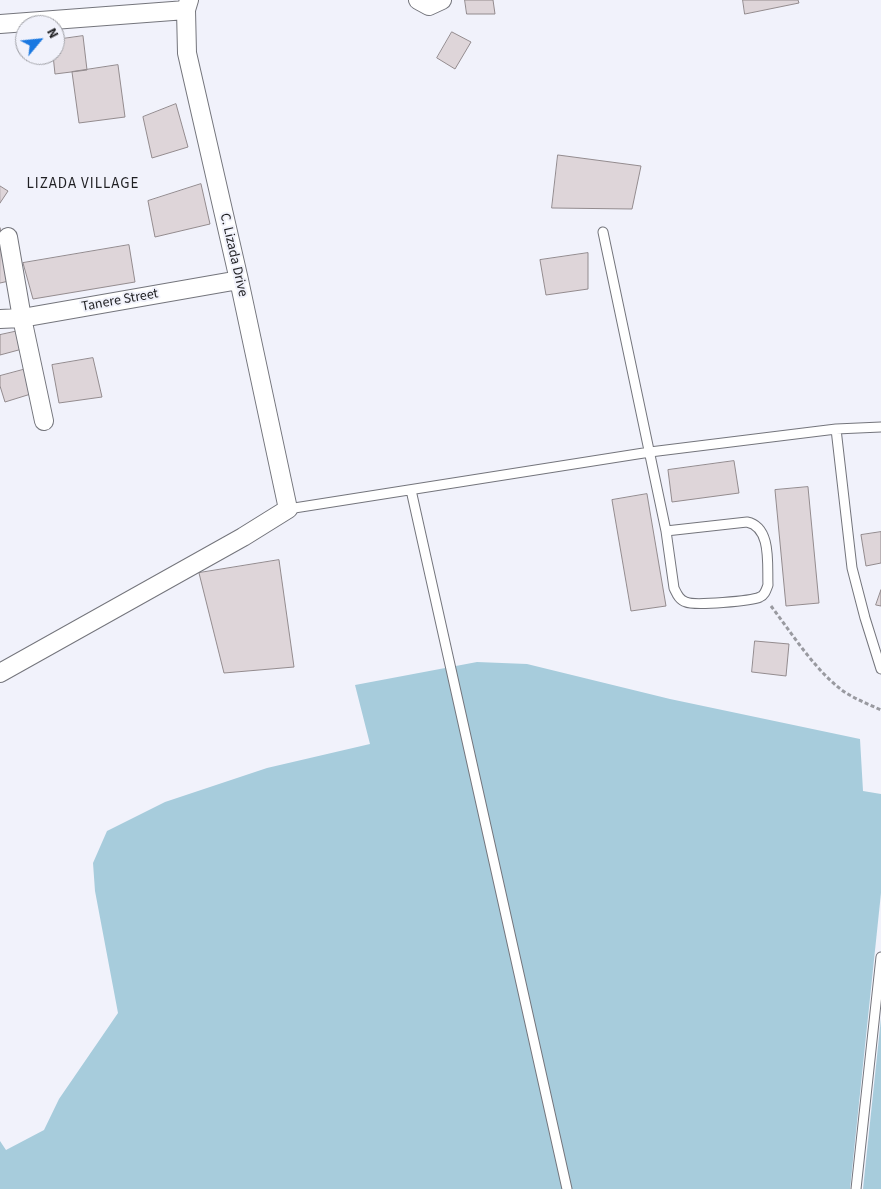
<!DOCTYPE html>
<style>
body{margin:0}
#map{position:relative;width:881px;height:1189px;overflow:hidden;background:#f1f2fb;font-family:"Source Sans 3",sans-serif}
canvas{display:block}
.north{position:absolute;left:15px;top:15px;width:50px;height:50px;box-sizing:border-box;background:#f1f2fb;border:1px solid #9d9ea4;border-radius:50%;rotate:62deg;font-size:14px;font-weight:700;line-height:20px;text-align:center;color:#1f1f22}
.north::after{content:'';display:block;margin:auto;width:18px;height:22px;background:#1978e1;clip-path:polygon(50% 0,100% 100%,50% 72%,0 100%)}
</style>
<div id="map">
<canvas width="881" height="1189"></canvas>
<div class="north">N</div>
</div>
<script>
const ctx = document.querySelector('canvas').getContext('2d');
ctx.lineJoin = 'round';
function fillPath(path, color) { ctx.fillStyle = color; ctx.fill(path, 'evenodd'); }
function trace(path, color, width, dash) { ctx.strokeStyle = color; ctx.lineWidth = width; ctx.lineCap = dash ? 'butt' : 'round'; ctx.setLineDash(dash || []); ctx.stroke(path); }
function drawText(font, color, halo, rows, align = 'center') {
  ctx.font = font + ' "Source Sans 3",sans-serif'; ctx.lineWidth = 4; ctx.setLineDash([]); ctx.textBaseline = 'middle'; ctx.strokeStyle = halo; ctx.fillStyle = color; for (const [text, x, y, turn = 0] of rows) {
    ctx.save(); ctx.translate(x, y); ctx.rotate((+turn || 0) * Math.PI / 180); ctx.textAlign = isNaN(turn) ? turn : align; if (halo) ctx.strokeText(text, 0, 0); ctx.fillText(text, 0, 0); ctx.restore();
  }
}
fillPath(new Path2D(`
 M477,662L527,664L670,699L860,739L863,791L881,794V1189H0V1141L6,1150L44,1130L59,1099L118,1013L95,891L93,863L107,831L165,802L267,768L370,744L355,685Z`), '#a7ccdc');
fillPath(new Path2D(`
 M881,893V1018L863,1189H850Z`), '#f1f2fb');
const building = new Path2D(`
 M465,0H493L495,14H467Z
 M743,0H798L799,3L745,14Z
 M452,32L471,42L455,69L437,58Z
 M83,36L87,70L55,74L53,55H55V40Z
 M118,65L125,117L79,123L72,72Z
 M176,104L188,147L152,158L143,117Z
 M558,155L641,166L632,209L552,208Z
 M201,184L210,224L155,237L148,201Z
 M0,186L8,191L0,203Z
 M0,228L9,281L0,283Z
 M129,245L135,282L33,299L23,263Z
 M588,253V289L546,295L540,260Z
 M23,330L26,348L0,355V335Z
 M93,358L102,397L59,403L52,365Z
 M30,368L34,393L5,402L0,386V376Z
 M734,461L739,493L672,502L668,470Z
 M808,487L819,603L786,606L775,490Z
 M647,494L666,606L631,611L612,500Z
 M881,532V563L866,566L861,535Z
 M279,560L294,667L224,673L199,573Z
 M881,590V606L876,605Z
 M755,641L789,644L786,676L752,672Z`);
fillPath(building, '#ded5d9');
trace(building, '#938b8e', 1);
const lane = new Path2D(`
 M603,232L666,531L674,588C677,594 679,600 686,602C694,606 752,601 760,597C765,595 766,590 768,585C767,565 772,527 747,522L666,531
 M836,429L852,568L865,618L881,669
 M411,490L567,1189
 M288,509L650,452L836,429L881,427
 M856,1189L881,957`);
const street = new Path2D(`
 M418,0L429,6L442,0
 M0,24L186,10
 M8,237L22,318L44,421
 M0,319L22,318L239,280
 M0,673L243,537L288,509L239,280L187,53L186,10L189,0`);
trace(lane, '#74757c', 11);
trace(street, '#74757c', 20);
trace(new Path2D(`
 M771,606C793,635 814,669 843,691C855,699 868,704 881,710`), '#999aa0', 3, [4, 2.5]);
trace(lane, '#fff', 9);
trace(street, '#fff', 18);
drawText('14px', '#1f1f22', '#f1f2fb', [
 ["C. Lizada Drive",233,255,77],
 ["Tanere Street",120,301,-10]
]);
ctx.letterSpacing = '1px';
drawText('15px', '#1f1f22', '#f1f2fb', [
 ["LIZADA VILLAGE",83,185]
]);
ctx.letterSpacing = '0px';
</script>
